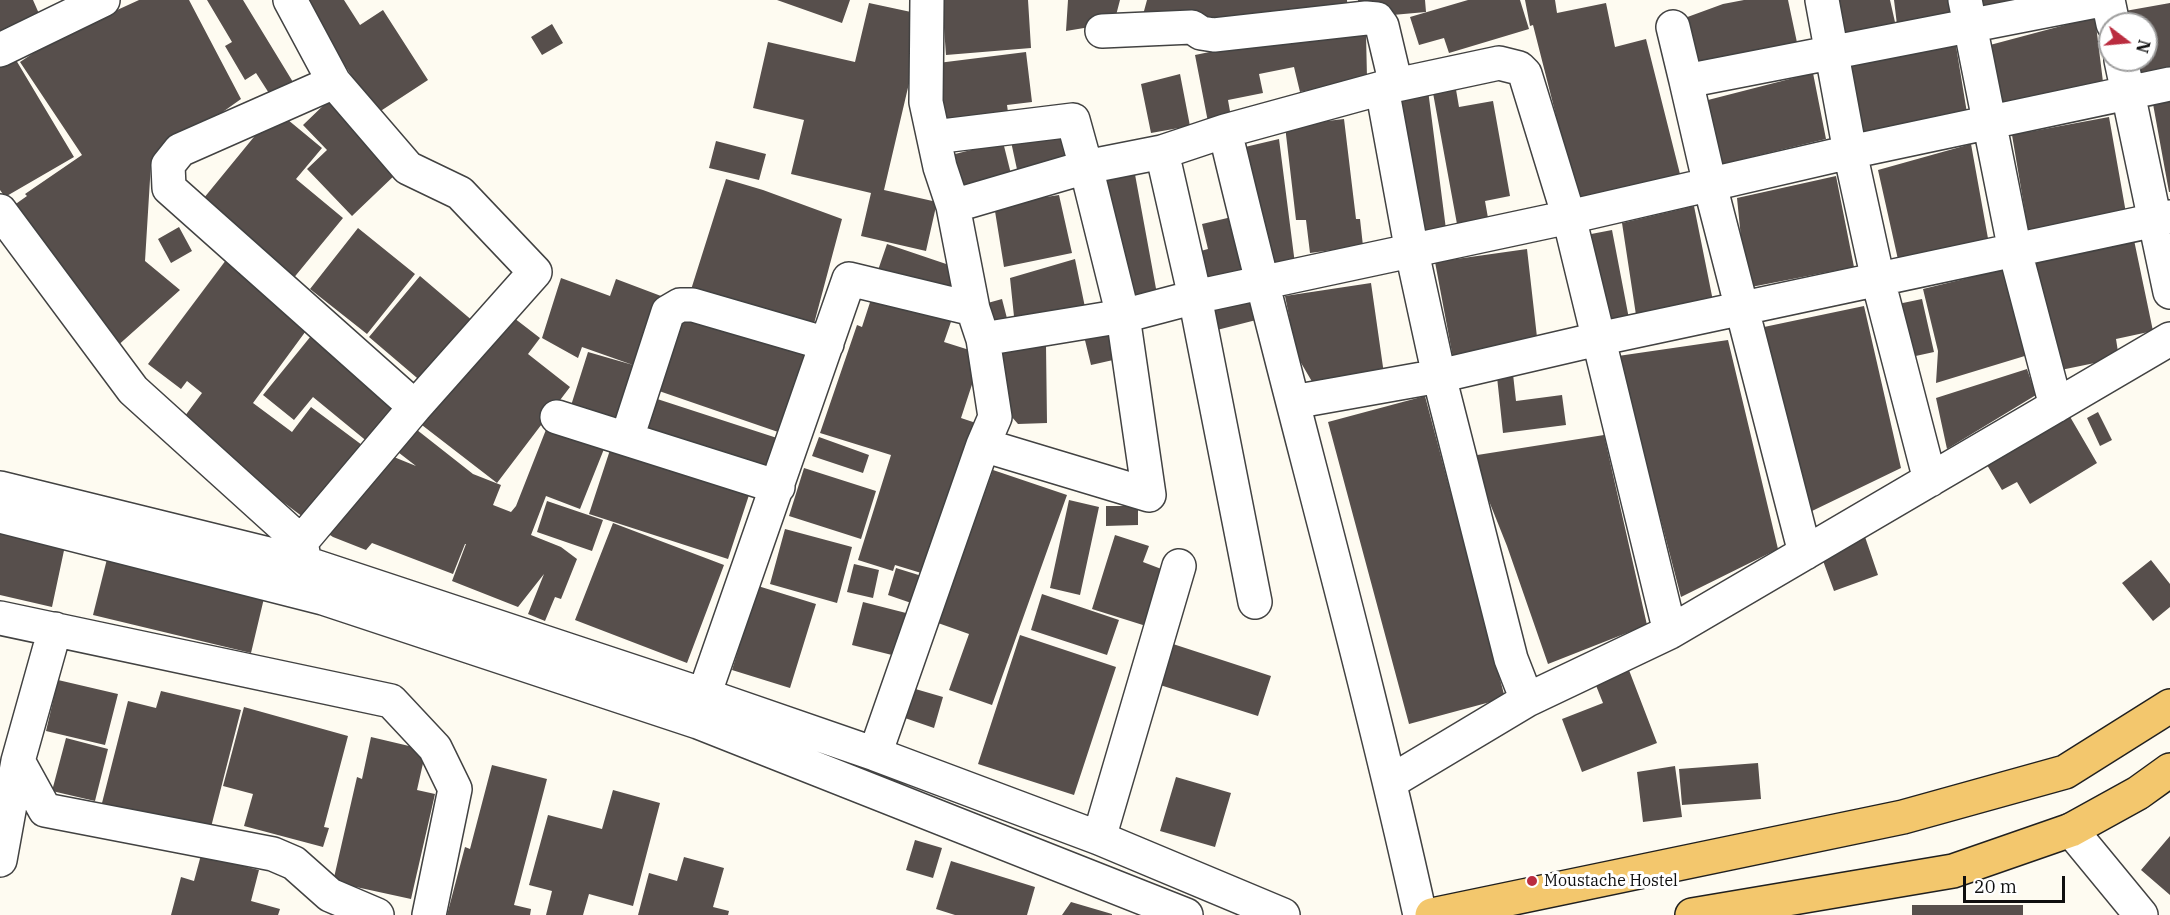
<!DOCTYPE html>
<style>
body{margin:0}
#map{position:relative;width:2170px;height:915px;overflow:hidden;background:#fefbf1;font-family:"IBM Plex Serif",serif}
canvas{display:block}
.north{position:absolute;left:2098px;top:12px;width:60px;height:60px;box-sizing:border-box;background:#fff;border:2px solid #9f9f9f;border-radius:50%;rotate:106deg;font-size:16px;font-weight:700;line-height:24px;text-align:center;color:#0f0f0f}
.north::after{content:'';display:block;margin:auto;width:21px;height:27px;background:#ba2c3f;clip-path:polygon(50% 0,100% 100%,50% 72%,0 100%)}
.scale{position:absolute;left:1963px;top:876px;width:102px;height:27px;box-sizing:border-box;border:3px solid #0f0f0f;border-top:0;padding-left:8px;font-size:18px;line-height:21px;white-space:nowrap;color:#0f0f0f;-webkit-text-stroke:4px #fff;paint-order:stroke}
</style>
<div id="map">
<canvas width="2170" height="915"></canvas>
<div class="north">N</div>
<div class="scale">20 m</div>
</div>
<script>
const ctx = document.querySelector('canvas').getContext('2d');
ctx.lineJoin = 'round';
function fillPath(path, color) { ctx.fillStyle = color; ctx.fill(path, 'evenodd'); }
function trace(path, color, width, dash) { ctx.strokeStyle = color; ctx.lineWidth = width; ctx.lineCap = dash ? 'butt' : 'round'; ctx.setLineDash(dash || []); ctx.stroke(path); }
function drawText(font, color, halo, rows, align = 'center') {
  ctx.font = font + ' "IBM Plex Serif",serif'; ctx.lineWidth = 6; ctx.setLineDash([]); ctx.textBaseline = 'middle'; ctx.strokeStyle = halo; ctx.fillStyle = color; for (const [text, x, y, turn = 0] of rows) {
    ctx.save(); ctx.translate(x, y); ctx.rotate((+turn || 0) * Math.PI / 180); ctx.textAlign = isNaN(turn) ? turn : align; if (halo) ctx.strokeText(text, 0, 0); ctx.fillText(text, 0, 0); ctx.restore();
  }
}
fillPath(new Path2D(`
 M0,0H33L44,25L0,44Z
 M139,0H189L241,99L151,163L145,261L180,290L115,348L10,208L27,196L25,194L82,155L20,62L56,38Z
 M207,0H243L296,87L274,101L256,73L245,80L225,46L232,42Z
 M303,0H344L360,25L383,10L428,80L376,114Z
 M777,0H850L842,23Z
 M942,0H1028L1031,48L946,55Z
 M1068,0H1120L1114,23L1066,31Z
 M1147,0H1347L1348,12L1141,22Z
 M1358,0H1425L1426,12L1359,18Z
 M1468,0H1520L1529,29L1449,53L1444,38L1419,45L1410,17Z
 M1525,0H1555L1557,13L1606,3L1615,47L1646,39L1680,174L1578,202L1533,25L1530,26Z
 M1744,0H1788L1799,52L1694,68L1682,19L1723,4Z
 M1829,0H1890L1897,31L1837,43Z
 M1894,0H1955L1959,20L1898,33Z
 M1982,0H2069L1984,9Z
 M869,3L925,15L884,190L937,202L926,251L861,236L871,193L791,174L804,120L753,108L768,42L855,62Z
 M2170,3V77L2134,78L2131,60H2146V24H2127L2125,11Z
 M2095,17L2103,82L2003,102L1990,45Z
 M552,24L563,43L542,55L531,37Z
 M1366,34L1367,78L1300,92L1294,67L1259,74L1263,93L1228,100L1231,117L1208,122L1195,55L1277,38Z
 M1956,46L1967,113L1862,132L1849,66Z
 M1026,52L1032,102L1007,105L1009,119L946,127L938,63Z
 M13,55L74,157L5,197L0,190V63Z
 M1813,73L1826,139L1718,165L1708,100Z
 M1180,74L1190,126L1151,133L1141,84Z
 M1454,78L1459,107L1493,101L1510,196L1485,201L1490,229L1459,235L1431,82Z
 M1428,90L1447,237H1419L1398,101Z
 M328,101L397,173L352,216L307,169L327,150L303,125Z
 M2170,101V192H2169L2153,104Z
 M276,110L322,148L296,179L343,218L292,280L199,204Z
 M2109,117L2126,213L2028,230L2012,135Z
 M1344,119L1356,219H1360L1363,246L1310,253L1306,220H1296L1285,126Z
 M1068,125L1076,161L1018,174L1010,137Z
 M1279,139L1295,264L1267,270L1245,147Z
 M716,141L766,154L759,180L709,168Z
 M1003,142L1012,178L955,192L947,156Z
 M1971,144L1989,244L1899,264L1878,170Z
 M1134,169L1157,294L1130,300L1103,183Z
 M1836,176L1854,267L1746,288L1737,198Z
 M726,179L763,190L842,219L811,335L689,296Z
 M1059,195L1072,253L1004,267L994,205Z
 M1694,206L1713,301L1636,315L1622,223Z
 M1236,216L1251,278L1202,290L1193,253L1208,249L1202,224Z
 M179,227L192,251L171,263L158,239Z
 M358,228L415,274L367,334L310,289Z
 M1612,230L1630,324L1603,329L1586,235Z
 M2134,240L2153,331L2116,339L2119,358L2056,371L2033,261Z
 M887,244L958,268L948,299L876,276Z
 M1527,249L1538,346L1453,358L1435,262Z
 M1075,259L1086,312L1015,326L1010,278Z
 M226,260L311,324L253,403L292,432L311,407L362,445L307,520L179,424L202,393L187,381L181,389L148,364Z
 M2005,269L2028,355L1936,383L1938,351L1923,289Z
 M420,276L474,322L423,383L369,337Z
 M561,278L610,296L616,279L669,299L625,433L568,415L588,352L633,365L582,347L578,358L542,338Z
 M1371,283L1384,374L1314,385L1297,356L1285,296Z
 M874,290L953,316L944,342L982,354L961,418L979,424L931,576L895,565L893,571L858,560L891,455L820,433L857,325L862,327Z
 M1257,291L1264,318L1217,330L1210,303Z
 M1002,299L1009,326L990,331L984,304Z
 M1922,299L1934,352L1911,357L1898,304Z
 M1864,306L1901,468L1812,511L1764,327Z
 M686,309L808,349L781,433L659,391Z
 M505,311L540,338L528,354L570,387L497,483L418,422Z
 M1115,325L1122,358L1091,365L1083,332Z
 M315,331L402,403L369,443L313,397L294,420L263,395Z
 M1728,340L1778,549L1681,597L1618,356Z
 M1046,345L1047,423L1018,424L1004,408L994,350Z
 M2027,369L2036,395L1947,449L1936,398Z
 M1513,374L1516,401L1562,395L1566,425L1503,433L1497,377Z
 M648,396L777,438L766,473L636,431Z
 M1425,396L1505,698L1409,724L1328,422Z
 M2098,412L2112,440L2100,446L2087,418Z
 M2069,415L2097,463L2030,504L2017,482L2002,490L1987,465Z
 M549,422L606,444L580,509L546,496L531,535L561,547L577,559L561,599L555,597L545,621L528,614L544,574L518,607L452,581L466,544H465L453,574L372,543L366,550L333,537L324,531L384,453L416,466L394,449L412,426L473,474L501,485L493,505L511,512L516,506Z
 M1604,435L1647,625L1548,664L1507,546L1471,456Z
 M819,437L869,455L863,473L812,456Z
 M610,450L749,495L728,559L589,514Z
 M804,468L876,491L861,539L789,516Z
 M993,470L1067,495L992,705L949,690L969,634L938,623Z
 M1069,500L1099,507L1080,595L1050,588Z
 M547,501L603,520L592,551L537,532Z
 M1106,506H1138V525L1106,526Z
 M613,523L724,565L687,663L575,620Z
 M0,526L66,541L52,607L0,595Z
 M785,529L852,547L837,603L770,584Z
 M1863,531L1878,575L1834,591L1818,547Z
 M1115,535L1149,546L1143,562L1164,570L1146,626L1092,609Z
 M108,555L265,594L251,653L93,615Z
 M2151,560L2170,584V607L2153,621L2122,583Z
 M854,564L879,570L873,598L847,592Z
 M896,568L925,577L917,605L888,595Z
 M758,586L816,604L790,688L732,670Z
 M1042,594L1119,620L1107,655L1031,630Z
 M863,602L910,614L900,657L852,645Z
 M1020,635L1116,667L1074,795L978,764Z
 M1173,644L1271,676L1258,716L1160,685Z
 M1627,665L1657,743L1582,772L1562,719L1603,703L1593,678Z
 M58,680L118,694L105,745L46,731Z
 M912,688L943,697L934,728L902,717Z
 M161,691L241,710L210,831L102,803L128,701L156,708Z
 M244,707L348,736L324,827L329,828L323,847L244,826L253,794L223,786Z
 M371,737L426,750L417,790L435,794L411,899L333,882L357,777L362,779Z
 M66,738L108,749L95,801L52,791Z
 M1758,763L1761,799L1682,805L1679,769Z
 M492,765L547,779L514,905L531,909L530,915H447L465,847L470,849Z
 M1675,766L1682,817L1643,822L1637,772Z
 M1176,777L1231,793L1215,847L1160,831Z
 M613,790L660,803L633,906L589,894L583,915H546L552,891L529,885L548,815L602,829Z
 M2170,836V895L2141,870Z
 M915,840L942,848L933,878L906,870Z
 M201,855L259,870L251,901L280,909L278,915H171L181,877L194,881Z
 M684,857L724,868L713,907L729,911L728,915H638L649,873L677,881Z
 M951,861L1035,887L1027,915H955L936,909Z
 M1071,902L1112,914V915H1062Z
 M1912,905H2023V915H1912Z`), '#574f4c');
const minor = new Path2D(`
 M290,0L334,82L408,168L460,193L535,272L415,407L301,542
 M1822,0L1850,152L1878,280L1930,480
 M1965,0L2015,251L2056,406
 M2108,0L2113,24
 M1673,27L1686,81
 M1102,31L1192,27L1201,33L1214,35L1366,18L1377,19L1382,26L1396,85
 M0,50L103,0
 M2121,60L2170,292
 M334,82L180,150L168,165L169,188L415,407
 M1225,131L1382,88
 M934,137L1073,120L1086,167L1123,316L1149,495L983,445
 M1162,152L1195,297L1255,602
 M953,206L1086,167L1162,152L1225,131C1287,393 1362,652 1420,915
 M0,211L133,390L301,542L305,563
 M983,339L1123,316L1195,297L1569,217L1850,152L2170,84
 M1293,402L1439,376L1511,659L1527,700
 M557,417L778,487
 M627,438L668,312L680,305H693L827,344
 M0,488L305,563L704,695L875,754L1099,838L1283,915
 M0,516L323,598L698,722L1186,915
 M1805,553L1710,185L1686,81L2101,0
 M0,618L391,701L435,748L455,789L429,915
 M1670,632L1569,217L1525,74L1519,68L1499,63L1382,88L1412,252L1439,376L1598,339L2170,217
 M704,695L849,279L973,309
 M875,754L983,445L995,417L983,339L973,309L953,206L940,167L926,102L927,0
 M18,761L45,810L273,854L294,863L330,895L377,915
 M1390,782L1527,700L1670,632L2170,339
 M2071,830L2141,915
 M1099,838L1179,566
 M0,860L18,761L55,629`);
const major = new Path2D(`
 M1432,915L1903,817L2065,772L2170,706
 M1692,915L1953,871L2071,830L2138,793L2170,770`);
trace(minor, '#424242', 36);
trace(major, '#202020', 36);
trace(minor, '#fff', 33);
trace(major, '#f3c76d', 33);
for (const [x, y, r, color] of [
 [1532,881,6,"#ba2c3f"]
]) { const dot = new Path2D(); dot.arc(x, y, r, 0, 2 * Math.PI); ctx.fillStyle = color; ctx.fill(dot); trace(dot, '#fff', 2); }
drawText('16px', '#0f0f0f', '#fff', [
 ["Moustache Hostel",1544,881]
], 'left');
</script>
